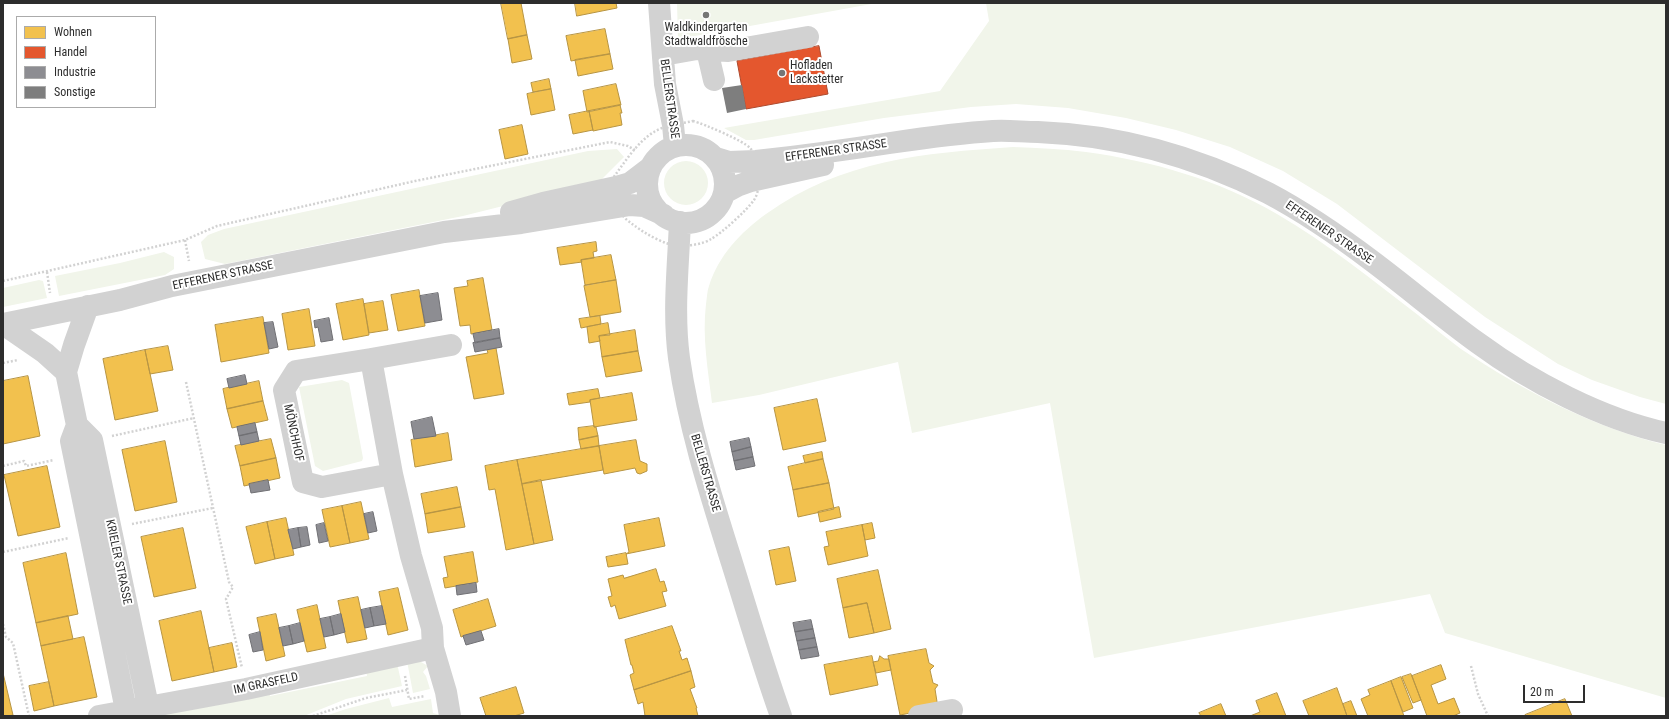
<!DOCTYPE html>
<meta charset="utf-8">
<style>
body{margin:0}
#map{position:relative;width:1669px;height:719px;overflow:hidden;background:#fff;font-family:"Roboto Condensed",sans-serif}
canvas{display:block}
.frame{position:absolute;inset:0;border:4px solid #2d2d2d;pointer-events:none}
.legend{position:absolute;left:16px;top:16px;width:140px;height:92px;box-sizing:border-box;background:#fff;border:1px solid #ababab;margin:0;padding:5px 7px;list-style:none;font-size:12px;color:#2d2d2d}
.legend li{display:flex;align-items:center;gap:8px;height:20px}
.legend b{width:20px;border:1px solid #ababab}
.scale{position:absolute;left:1523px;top:685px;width:62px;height:18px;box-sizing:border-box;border:2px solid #2d2d2d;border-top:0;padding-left:5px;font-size:12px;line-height:14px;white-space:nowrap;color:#2d2d2d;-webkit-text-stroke:3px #fff;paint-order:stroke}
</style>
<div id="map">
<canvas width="1669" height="719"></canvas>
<div class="frame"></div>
<ul class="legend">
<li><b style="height:11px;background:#f2c14e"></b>Wohnen</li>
<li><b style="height:11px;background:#e4572e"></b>Handel</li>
<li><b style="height:11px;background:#8d8d92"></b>Industrie</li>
<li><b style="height:11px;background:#7e7e7e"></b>Sonstige</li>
</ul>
<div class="scale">20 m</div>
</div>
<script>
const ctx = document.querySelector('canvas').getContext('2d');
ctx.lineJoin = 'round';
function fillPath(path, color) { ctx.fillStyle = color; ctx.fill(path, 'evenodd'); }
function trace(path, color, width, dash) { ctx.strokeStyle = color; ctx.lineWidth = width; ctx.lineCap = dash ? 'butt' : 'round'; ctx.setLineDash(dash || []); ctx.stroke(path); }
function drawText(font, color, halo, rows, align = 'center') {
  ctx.font = font + ' "Roboto Condensed",sans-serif'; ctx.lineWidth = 4; ctx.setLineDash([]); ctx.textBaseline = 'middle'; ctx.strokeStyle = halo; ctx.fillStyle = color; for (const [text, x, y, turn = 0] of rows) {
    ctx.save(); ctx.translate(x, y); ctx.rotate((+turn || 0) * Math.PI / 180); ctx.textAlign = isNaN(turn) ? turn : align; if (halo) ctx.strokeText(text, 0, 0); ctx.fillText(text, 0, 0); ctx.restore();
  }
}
fillPath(new Path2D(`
 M677,3H877L678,39Z
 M986,3H1666V404L1640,397L1592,380L1558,364L1485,317L1337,204L1283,171L1230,147L1176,130L1126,118L1068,108L1016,104L971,107L884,118L754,140H746L724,128L940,91L989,21Z
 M1013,147C1037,148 1062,149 1086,152C1152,161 1219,180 1277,214C1327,243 1372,280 1418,315C1432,326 1446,338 1461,349C1524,391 1592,427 1666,445V698L1445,633L1430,594L1094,658L1050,403L912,433L898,362L759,395L712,403C708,370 702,337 706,304C707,298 707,291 709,286C719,255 740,233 766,214C842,160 923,153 1013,147Z
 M617,149L624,157L599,182L463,216L225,264L205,259L201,242L208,235L224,229L588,151Z
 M664 183a22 22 0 1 1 44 0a22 22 0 1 1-44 0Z
 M164,252L174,257V269L165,275L59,296L55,276L120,263Z
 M39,280L43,281L47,298L3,307V288Z
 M342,380L349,383L363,458L362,461L323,471L315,466L299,387Z
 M407,661L421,662L428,666L423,672L426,676L430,689L413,693Z
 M397,663L402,686L346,699L304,716H151L269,690L270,696L367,676L366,670Z
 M389,698L392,707L431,699L433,713L440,715V716H325L346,709Z`), '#f1f5ea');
const homes = new Path2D(`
 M501,3H521L527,35L508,39Z
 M575,3H616L617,8L577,16Z
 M605,29L610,54L571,61L566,36Z
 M527,35L532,59L512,63L508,39Z
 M610,54L613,69L578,76L575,60Z
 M549,79L551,89L533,92L531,83Z
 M616,84L621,105L587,112L583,91Z
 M551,89L555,110L531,115L527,94Z
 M620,105L622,113H620L622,125L593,131L589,111Z
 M589,111L593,130L573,134L569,115Z
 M522,125L528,154L505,159L499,130Z
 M596,242L597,251L593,252L594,258L581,260L582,262L560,265L557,248Z
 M611,255L616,280L585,285L581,260Z
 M483,278L492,330L471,334L470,325L460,326L454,288L468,286L467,281Z
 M616,280L621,312L590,317L584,286Z
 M419,290L425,326L398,331L391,295Z
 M363,299L369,335L343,340L336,304Z
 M383,301L388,330L369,333L364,304Z
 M309,309L315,346L288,350L282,314Z
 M600,316L601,324L581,328L579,319Z
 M263,317L269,353L221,362L215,325Z
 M608,323L610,335L599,336L600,341L589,343L587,327Z
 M635,330L638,351L602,357L599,336Z
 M168,346L173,370L150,374L145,350Z
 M496,348L504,394L474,399L466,357L488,353L487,350Z
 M145,350L158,411L115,420L103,359Z
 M638,351L642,371L606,377L602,357Z
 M28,376L40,436L3,444V381Z
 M259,381L263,401L227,409L223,389Z
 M598,389L600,398L590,400V402L569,405L567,394Z
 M632,393L637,420L594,427L590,400Z
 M817,399L826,441L783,450L774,408Z
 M263,401L268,420L232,428L227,409Z
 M594,426V427H596L598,436L579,440L578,428Z
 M448,433L452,460L415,467L411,440Z
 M598,436L599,446L581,449L579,440Z
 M271,439L276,458L240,466L235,446Z
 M636,440L640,461L647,464V471L640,474L637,473L635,468L604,474L599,446Z
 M165,441L177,502L135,511L122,450Z
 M599,446L603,470L522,484L517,460Z
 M822,452L823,459L805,463L803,456Z
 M276,458L280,478L244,486L240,466Z
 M823,459L829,483L793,490L788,467Z
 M517,460L534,544L506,550L495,489L489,490L485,466Z
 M47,466L60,527L18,536L4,475Z
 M541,480L553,540L534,544L522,484Z
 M829,483L834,509L798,517L793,490Z
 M457,487L461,507L425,514L421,494Z
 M361,502L369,539L350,543L342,506Z
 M342,506L350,543L330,547L322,510Z
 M461,507L465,527L428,533L425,514Z
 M839,507L841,517L820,522L818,512Z
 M286,518L294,555L275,559L267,522Z
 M659,518L665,546L626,554L629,552L624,525Z
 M267,522L275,559L255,564L246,527Z
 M872,523L875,538L865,540L862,525Z
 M862,525L868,556L828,565L824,547L829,546L826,532Z
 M183,528L196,588L154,597L141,537Z
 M789,547L796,581L776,585L769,551Z
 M473,552L478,582L445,588L443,578L448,577L444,557Z
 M66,553L78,614L36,623L23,563Z
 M626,553L628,564L608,567L606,557Z
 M656,569L660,582L664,581L667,591L662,592L666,606L619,619L615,605L611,607L608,597L612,596L608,579L623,575L624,578Z
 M878,570L891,629L874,633L867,603L843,608L837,579Z
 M398,588L408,630L388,635L379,592Z
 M358,597L367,639L347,643L338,601Z
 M488,599L496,626L461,637L453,610Z
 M867,603L874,633L849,638L843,608Z
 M317,605L326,648L307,652L297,610Z
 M201,611L214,672L172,681L159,621Z
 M276,614L285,656L266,661L257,618Z
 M68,616L73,639L41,646L36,623Z
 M672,626L681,651H679L682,660L687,658L691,671L634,690L630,675L634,673L632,665H631L625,640Z
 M84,637L97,697L54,706L41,646Z
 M232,643L237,667L214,672L209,648Z
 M926,649L929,663L934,666L930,670L933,683L938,685L935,689L938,708L900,715L888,656Z
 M872,656L878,685L830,695L824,665Z
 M880,656L884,659H889L891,670L876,673L873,662L878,661Z
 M1441,665L1446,679L1431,685L1438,704L1454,698L1460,713L1453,716H1427L1412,676Z
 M691,671L695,687L690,689L697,708H696L698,716H645L643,702L638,704L634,690Z
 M3,673L13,715L9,716H3Z
 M1411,674L1421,700L1413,703L1402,677Z
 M1401,677L1413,708L1403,712L1391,681Z
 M1391,681L1404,716H1368L1361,699L1370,695L1368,690Z
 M49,682L54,706L34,711L29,686Z
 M516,687L524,713L514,716H486L480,698Z
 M1337,688L1347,716H1309L1303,701Z
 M1277,693L1286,716H1250L1260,712L1256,701Z
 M1565,699L1572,716H1525V715Z
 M1351,701L1357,716H1347L1343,704Z
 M1221,704L1226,716H1201L1199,713Z`);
fillPath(homes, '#f2c14e');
trace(homes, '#b79544', 1);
const shops = new Path2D(`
 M819,46L828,94L746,109L737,61Z`);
fillPath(shops, '#e4572e');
trace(shops, '#ad4a2e', 1);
const industry = new Path2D(`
 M438,293L442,320L425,323L420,296Z
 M329,318L333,340L321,342L318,327L315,328L314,321Z
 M273,322L278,347L269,349L264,323Z
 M499,329L500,338L475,343L473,334Z
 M500,338L502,347L475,352L473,343Z
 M245,375L247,384L229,388L227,379Z
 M432,417L436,436L414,439L411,422Z
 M255,423L257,432L239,436L237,427Z
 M257,432L259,441L241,445L239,436Z
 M749,438L751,447L732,452L730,442Z
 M751,447L753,457L734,461L732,452Z
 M753,457L755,466L736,470L734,461Z
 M268,480L270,490L251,493L249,484Z
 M373,512L377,531L368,533L364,514Z
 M324,523L328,541L319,543L316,525Z
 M307,527L310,545L301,547L298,528Z
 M298,528L301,547L293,549L288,530Z
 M476,583L477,592L457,595L456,586Z
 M382,606L386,624L374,626L370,608Z
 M370,608L374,626L365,628L361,610Z
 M341,614L345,632L334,635L330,617Z
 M330,617L334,635L324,637L320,619Z
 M811,620L813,629L795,632L793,623Z
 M300,623L304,641L293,644L289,626Z
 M289,626L293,644L283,646L279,628Z
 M813,629L815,638L797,641L795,632Z
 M481,631L484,640L466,645L463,636Z
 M260,632L263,650L253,652L249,635Z
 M815,638L817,647L799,650L797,641Z
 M817,647L819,656L801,659L799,650Z`);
fillPath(industry, '#8d8d92');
trace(industry, '#707074', 1);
fillPath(new Path2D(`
 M742,85L746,109L727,113L722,88Z`), '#7e7e7e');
trace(new Path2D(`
 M693,121C704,124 744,141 750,148C755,153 756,161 757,168C759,178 760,191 754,200C747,210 722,233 711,239C704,244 688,246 679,246C667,246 644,233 635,226C617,214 609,200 613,178C625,162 637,142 654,132C665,125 680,124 693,121Z
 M185,240L189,261
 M47,272L50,293
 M3,281L185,240L217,226L415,181L610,142L628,146L635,150
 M3,363L18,360
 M186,382L229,582L233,587L226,599L242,668
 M112,436L194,418
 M3,466L24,461L26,466L54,460
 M132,524L213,508
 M3,552L69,538
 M3,624L6,637L13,643L29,716
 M1471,666L1478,694L1488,716
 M405,676L409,699L425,696
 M313,716L366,698L407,690`), '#d2d2d2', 2.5, [2, 2]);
trace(new Path2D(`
 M659,3L665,84L673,125L675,146
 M707,50L714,80
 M663,55L697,49L728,51L808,37
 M647 184a39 39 0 1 1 78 0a39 39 0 1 1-78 0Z
 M716,158L729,162L756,161C801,156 845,150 890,143C924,138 959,133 993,131C1008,130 1023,132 1038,132C1118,135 1197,157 1268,193C1304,212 1339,236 1372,261C1408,288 1442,317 1478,343C1531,382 1602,419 1666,433
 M724,193L737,186L751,181L823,165
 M511,212L543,203L616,187L630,183L651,167
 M680,222C678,268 673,313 679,358C689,428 711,496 732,563C748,614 763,666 781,716
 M88,306L74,345L66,372L77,425L71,441L126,710
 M3,324L120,300L172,286L444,232L521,223L630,205L644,206L664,215
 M3,324L45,353L66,372
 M371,359L451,345
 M77,425L92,440L148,706
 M392,474L322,487L303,482L284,390L296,371L371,359L392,474L411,556L432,628L433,648L446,692L450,716
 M99,716L246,689L433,648
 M919,716L952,710`), '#d2d2d2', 22);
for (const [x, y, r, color] of [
 [706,15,4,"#767676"],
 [782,73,4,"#767676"]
]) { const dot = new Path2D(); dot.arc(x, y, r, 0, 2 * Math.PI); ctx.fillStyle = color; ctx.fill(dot); trace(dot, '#fff', 1.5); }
drawText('12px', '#2d2d2d', '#fff', [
 ["Waldkindergarten",706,28],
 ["Stadtwaldfrösche",706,42],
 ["Hofladen",790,66,"left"],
 ["Lackstetter",790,80,"left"]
]);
drawText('12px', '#2d2d2d', '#fff', [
 ["BELLERSTRASSE",669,99,82],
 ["EFFERENER STRASSE",836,151,-8],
 ["EFFERENER STRASSE",1329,233,34],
 ["EFFERENER STRASSE",223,276,-12],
 ["MÖNCHHOF",293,433,78],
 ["BELLERSTRASSE",705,473,74],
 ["KRIELER STRASSE",118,562,78],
 ["IM GRASFELD",266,684,-12]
]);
</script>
